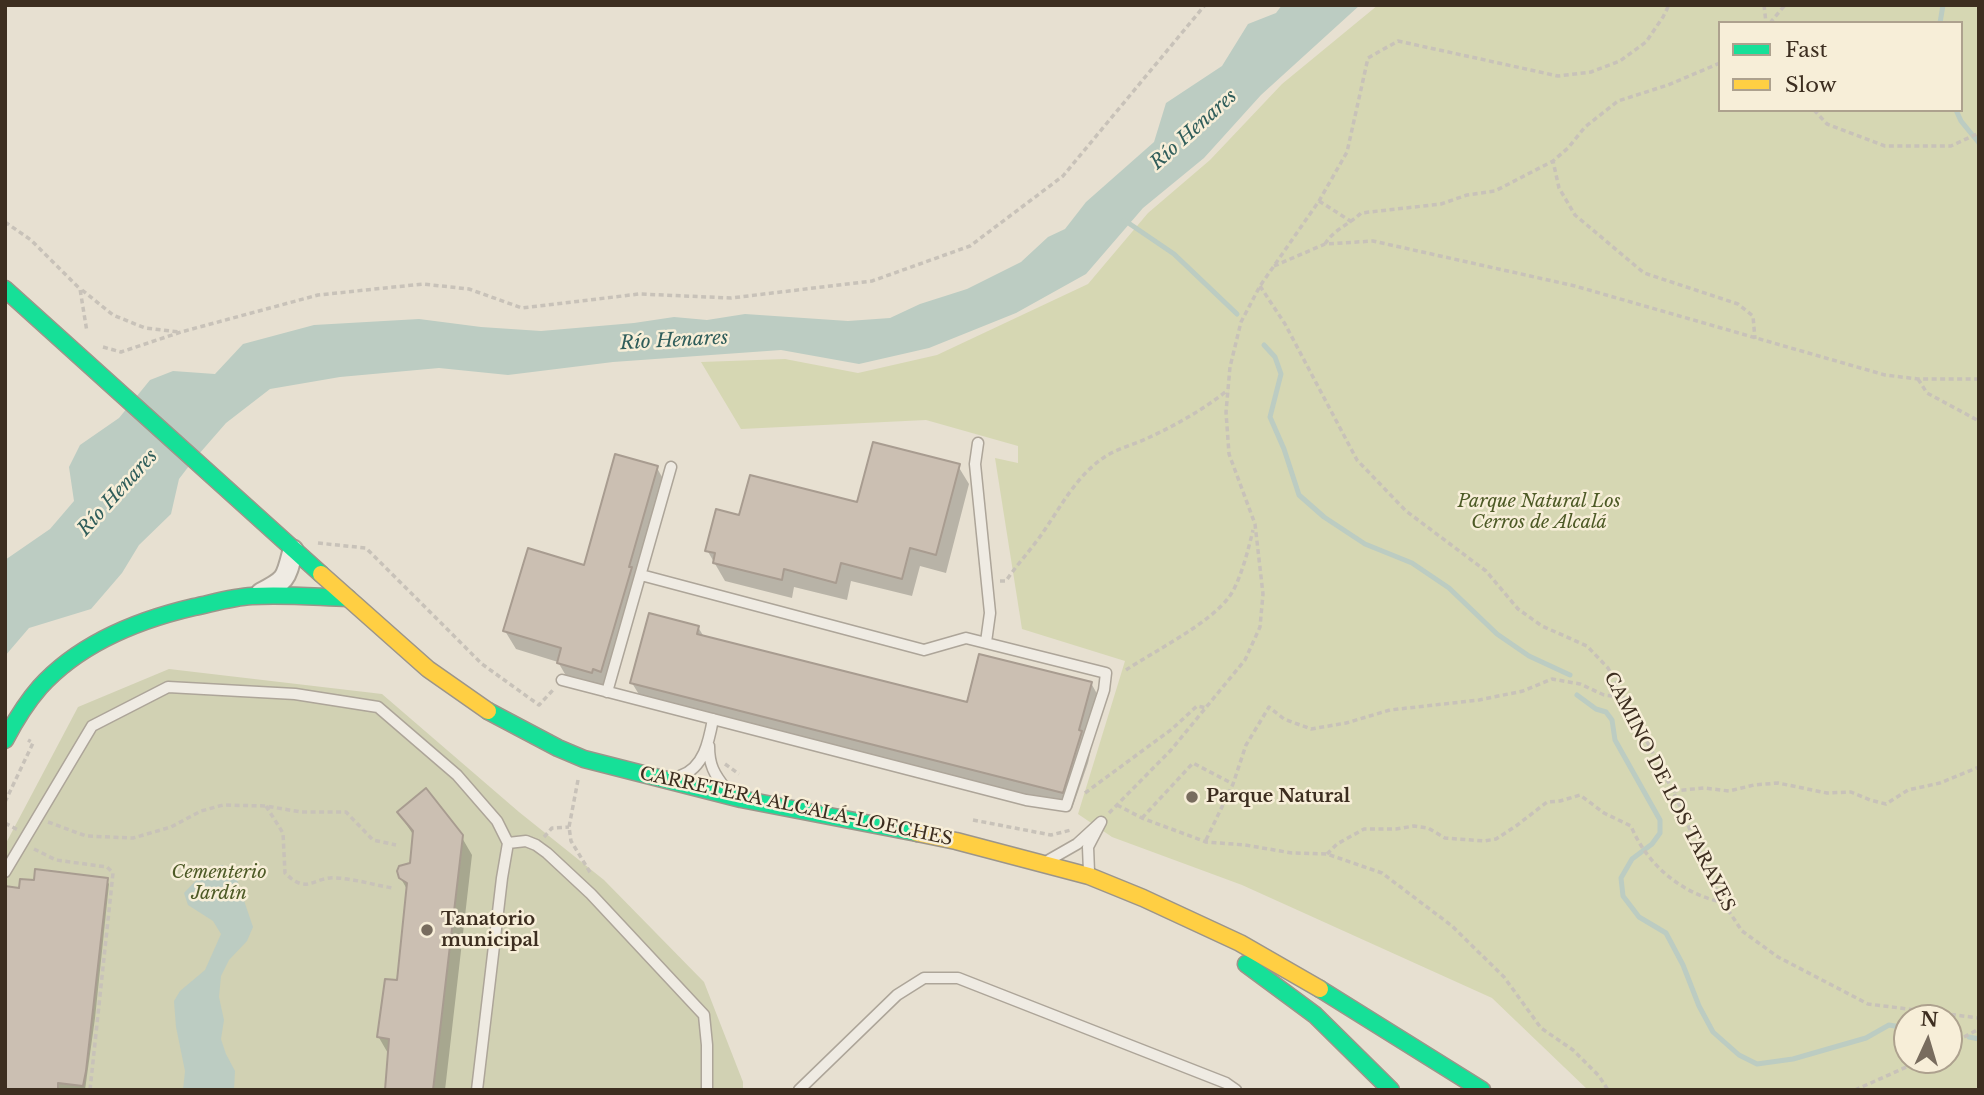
<!DOCTYPE html>
<meta charset="utf-8">
<style>
body{margin:0}
#map{position:relative;width:1984px;height:1095px;overflow:hidden;background:#e7e0d1;font-family:"Libre Baskerville",serif}
canvas{display:block}
.frame{position:absolute;inset:0;border:7px solid #3d2e20;pointer-events:none}
.legend{position:absolute;left:1718px;top:21px;width:245px;height:91px;box-sizing:border-box;background:#f7eed8;border:2px solid #ada18e;margin:0;padding:9px 12px;list-style:none;font-size:21px;color:#3d2e20}
.legend li{display:flex;align-items:center;gap:14px;height:35px}
.legend b{width:35px;border:2px solid #ada18e}
.north{position:absolute;left:1893px;top:1004px;width:70px;height:70px;box-sizing:border-box;background:#f7eed8;border:2px solid #ada18e;border-radius:50%;rotate:4deg;font-size:19px;font-weight:700;line-height:28px;text-align:center;color:#3d2e20}
.north::after{content:'';display:block;margin:auto;width:24px;height:32px;background:#786c5e;clip-path:polygon(50% 0,100% 100%,50% 72%,0 100%)}
</style>
<div id="map">
<canvas width="1984" height="1095"></canvas>
<div class="frame"></div>
<ul class="legend">
<li><b style="height:9px;background:#16e098"></b>Fast</li>
<li><b style="height:9px;background:#ffcf43"></b>Slow</li>
</ul>
<div class="north">N</div>
</div>
<script>
const ctx = document.querySelector('canvas').getContext('2d');
ctx.lineJoin = 'round';
function fillPath(path, color) { ctx.fillStyle = color; ctx.fill(path, 'evenodd'); }
function trace(path, color, width, dash) { ctx.strokeStyle = color; ctx.lineWidth = width; ctx.lineCap = dash ? 'butt' : 'round'; ctx.setLineDash(dash || []); ctx.stroke(path); }
function drawText(font, color, halo, rows, align = 'center') {
  ctx.font = font + ' "Libre Baskerville",serif'; ctx.lineWidth = 5; ctx.setLineDash([]); ctx.textBaseline = 'middle'; ctx.strokeStyle = halo; ctx.fillStyle = color; for (const [text, x, y, turn = 0] of rows) {
    ctx.save(); ctx.translate(x, y); ctx.rotate((+turn || 0) * Math.PI / 180); ctx.textAlign = isNaN(turn) ? turn : align; if (halo) ctx.strokeText(text, 0, 0); ctx.fillText(text, 0, 0); ctx.restore();
  }
}
fillPath(new Path2D(`
 M1378,5H1979V1090H1588L1492,998L1242,885L1112,837L1078,814L1125,661L1022,629L995,458L1018,463V446L926,420L741,429L701,362L785,359L858,373L937,355L1088,284L1148,213L1210,160L1282,84ZM1720,23H1961V110H1720ZM1907,1018H1949V1060H1907Z`), '#d6d7b3');
fillPath(new Path2D(`
 M169,669L382,694L519,812L604,880L704,982L743,1082V1090H5V845L78,707Z`), '#d1d1b3');
fillPath(new Path2D(`
 M1282,5H1360L1261,95L1204,158L1143,208L1086,274L1016,313L929,348L859,364L781,350L613,362L508,375L439,368L340,377L270,389L226,423L192,462L179,479L171,514L139,545L122,573L91,609L29,628L5,656V560L50,529L74,501L69,467L80,445L119,418L150,380L173,371L215,374L243,344L314,325L419,319L481,327L541,331L634,323L674,317L707,320L745,314L848,321L890,318L920,304L967,289L1021,262L1048,237L1065,229L1086,202L1154,142L1166,103L1222,66L1248,24L1276,13Z
 M221,865L233,868L253,927L247,941L229,960L221,976L219,997L224,1020L221,1039L226,1054L235,1071L234,1090H183L185,1071L176,1027L174,1001L180,991L205,970L221,934L213,921L188,905L184,893L204,872Z`), '#bcccc2');
fillPath(new Path2D(`
 M958,466L969,484L946,573L920,566L912,596L851,581L847,600L794,587L792,598L725,581L707,550L740,517L858,504Z
 M657,468L667,486L611,689L569,681L558,662L516,649L505,631L586,567Z
 M698,627L704,637L969,704L1091,683L1101,701L1089,747L1091,750L1088,763L1072,809L643,701L632,683Z
 M399,813L461,836L472,855L445,1090H383L387,1089L389,1055L378,1036L398,982L408,891L400,877L411,865L414,836Z
 M106,879L109,884L95,1018L85,1090H5L20,890Z`), '#0003');
trace(new Path2D(`
 M1940,23L1943,5
 M1956,110L1961,121L1979,143
 M1124,220L1174,254L1237,314
 M1264,345L1275,357L1281,374L1270,417L1284,449L1299,495L1324,517L1365,544L1412,563L1449,588L1497,634L1529,656L1570,675
 M1577,695L1596,709L1606,712L1612,720L1615,740L1660,820V833L1652,844L1632,859L1621,878L1623,896L1639,917L1666,933L1683,965L1699,1006L1713,1032L1739,1055L1757,1064L1793,1059L1866,1038L1889,1025L1907,1028
 M1949,1035L1956,1036
 M1969,1037L1979,1039`), '#bcccc2', 5);
const building = new Path2D(`
 M873,442L960,464L936,555L910,548L902,579L841,563L836,583L784,569L782,580L713,563L715,553L705,551L716,509L739,515L750,475L857,502Z
 M615,454L658,466L629,567H632L601,672L593,669L592,673L557,663L561,648L503,631L528,548L584,565Z
 M649,613L699,626L697,634L967,702L979,654L1092,682L1079,730L1082,731L1078,744L1063,793L630,683Z
 M426,788L463,835L433,1090H385L389,1039L377,1037L385,979L397,980L407,883L399,878L397,871L399,866L410,863L413,831L397,812Z
 M35,869L108,878L86,1071L83,1086L58,1083V1090H5V886L19,888L20,879L34,880Z`);
fillPath(building, '#cbbfb2');
trace(building, '#a89c90', 2);
const lane = new Path2D(`
 M978,443L975,464L990,613L986,642
 M562,680L1026,800L1066,806L1104,690L1106,673L966,638L924,650L641,575
 M607,692L671,467
 M709,746C709,765 714,774 726,789
 M680,776C704,768 709,741 713,719
 M508,843L526,841L536,845L547,853L591,894L704,1015L707,1045V1090
 M1049,860L1077,844L1101,822L1088,847L1089,872
 M5,872L92,726L168,687L295,694L378,707L457,775L497,821L508,843L502,878L477,1090
 M799,1090L897,995L924,978H958L1226,1083L1236,1090`);
const street = new Path2D(`
 M261,593C287,580 286,578 293,550`);
const fast = new Path2D(`
 M5,289L321,574
 M488,711L558,748L584,759L741,799L917,833
 M5,740C15,721 26,703 40,687C80,643 138,620 194,607C213,603 233,597 252,596C284,594 316,597 348,598
 M1246,964L1315,1015L1391,1090
 M1320,989L1482,1090`);
const slow = new Path2D(`
 M321,574L428,669L488,711
 M917,833L956,841L1089,876L1143,898L1240,943L1320,989`);
trace(lane, '#ada599', 13);
trace(street, '#ada599', 23);
trace(fast, '#9c958a', 19);
trace(slow, '#9c958a', 19);
trace(new Path2D(`
 M1764,5L1766,23
 M1770,23L1785,5
 M1720,63L1668,85L1618,101L1585,127L1568,148L1553,161L1559,188L1575,215L1644,273L1738,304L1753,316L1755,339
 M1814,110L1827,124L1885,146H1951L1979,133
 M1319,201L1352,222
 M5,222L31,240L80,289L87,332
 M1325,244C1333,230 1350,224 1361,213L1441,204L1467,195L1495,191L1553,161
 M1274,266L1325,244L1373,241L1575,286L1885,375L1918,379H1979
 M1260,286L1285,324L1357,460L1406,511L1486,571L1518,609L1542,626L1587,646L1608,668L1673,791L1720,898L1742,931L1778,957L1868,1004L1979,1018
 M82,290L113,315L145,328L179,332
 M103,347L121,352L181,332L318,295L423,284L469,289L522,308L639,294L731,298L872,281L970,246L1063,176L1205,5
 M1918,379L1927,393L1979,421
 M318,543L366,548L482,664L539,705L553,690
 M1000,581H1006C1016,566 1028,553 1039,538C1060,509 1075,476 1106,456C1119,448 1136,444 1150,437C1178,424 1204,409 1228,390
 M1126,670C1156,650 1209,624 1229,597C1240,583 1249,547 1253,530
 M725,764L739,774
 M578,780L569,827L571,841L591,874
 M1673,791L1704,788L1729,791L1754,785L1778,783L1827,793L1851,792L1870,800L1886,804L1908,790L1940,783L1979,767
 M1085,793L1172,729L1197,706L1207,708
 M5,802L33,743L28,740
 M1117,805L1142,818L1206,842L1245,845L1292,853L1327,854L1382,873L1452,926L1504,977L1541,1028L1573,1050L1599,1076L1608,1090
 M266,806L283,833L285,873C308,896 313,876 337,878C355,879 374,885 393,888
 M1109,813L1171,750L1245,660L1260,627L1263,594L1255,524L1229,454L1226,412L1230,367L1241,322L1260,286L1319,201L1347,152L1368,58L1398,41L1558,76L1591,72L1620,61L1646,42L1663,17L1669,5
 M1142,818L1193,763L1233,784
 M973,820L1051,835L1071,830
 M48,822L86,836L133,838L171,827L201,811L223,805L266,806L301,812H346L373,840L396,845
 M5,823L18,830
 M544,837L552,828L569,827
 M1206,840L1233,784L1246,745L1269,707L1284,719L1311,729L1346,723L1390,710L1479,700L1523,691L1552,679L1580,684L1604,695L1622,697
 M34,849L56,860L107,867L113,873L90,1090
 M1327,854L1337,844L1364,829H1396L1414,826L1428,828L1445,838L1484,841L1496,839L1516,826L1547,802L1560,801L1580,795L1604,813L1631,826C1646,863 1680,893 1721,902
 M1949,1045L1979,1029
 M1855,1090L1922,1060`), '#c8c2b9', 3.5, [5, 3.5]);
trace(lane, '#efebe3', 10);
trace(street, '#efebe3', 19);
trace(fast, '#16e098', 16);
trace(slow, '#ffcf43', 16);
for (const [x, y, r, color] of [
 [1192,797,7,"#786c5e"],
 [427,930,7,"#786c5e"]
]) { const dot = new Path2D(); dot.arc(x, y, r, 0, 2 * Math.PI); ctx.fillStyle = color; ctx.fill(dot); trace(dot, '#f7eed8', 2.5); }
drawText('italic 18px', '#4d5a26', '#f7eed8', [
 ["Parque Natural Los",1539,502],
 ["Cerros de Alcalá",1539,523],
 ["Cementerio",219,873],
 ["Jardín",219,894]
]);
drawText('18px', '#3d2e20', '#f7eed8', [
 ["CAMINO DE LOS TARAYES",1669,792,63],
 ["CARRETERA ALCALÁ-LOECHES",796,807,12]
]);
drawText('bold 18px', '#3d2e20', '#f7eed8', [
 ["Parque Natural",1206,797],
 ["Tanatorio",441,920],
 ["municipal",441,941]
], 'left');
drawText('italic 19px', '#2f5d5a', '#f7eed8', [
 ["Río Henares",1194,130,-42],
 ["Río Henares",674,341,-3],
 ["Río Henares",118,493,-48]
]);
</script>
